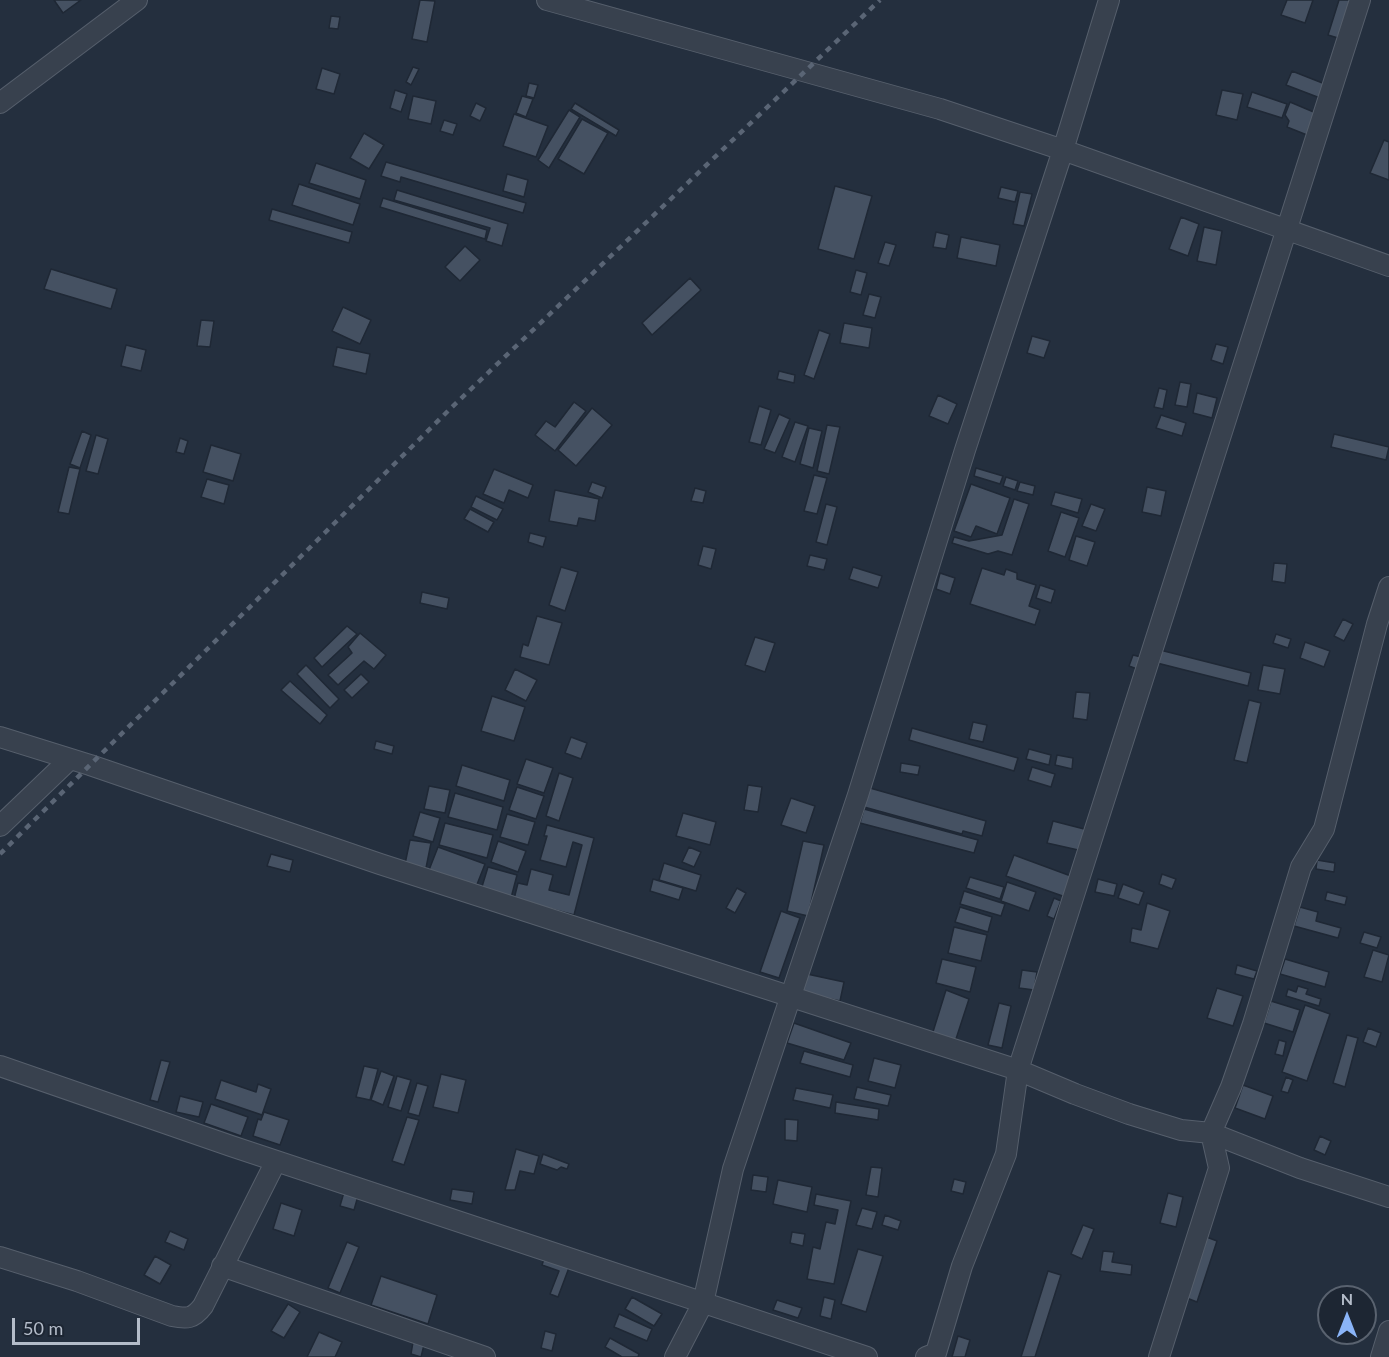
<!DOCTYPE html>
<style>
body{margin:0}
#map{position:relative;width:1389px;height:1357px;overflow:hidden;background:#242f3e;font-family:Lato,sans-serif}
canvas{display:block}
.north{position:absolute;left:1317px;top:1285px;width:60px;height:60px;box-sizing:border-box;background:#1d2633;border:2px solid #59626f;border-radius:50%;rotate:0deg;font-size:16px;font-weight:700;line-height:24px;text-align:center;color:#b4bcc9}
.north::after{content:'';display:block;margin:auto;width:21px;height:27px;background:#8ab4f8;clip-path:polygon(50% 0,100% 100%,50% 72%,0 100%)}
.scale{position:absolute;left:12px;top:1318px;width:128px;height:27px;box-sizing:border-box;border:3px solid #b4bcc9;border-top:0;padding-left:8px;font-size:18px;line-height:21px;white-space:nowrap;color:#b4bcc9;-webkit-text-stroke:4px #1d2633;paint-order:stroke}
</style>
<div id="map">
<canvas width="1389" height="1357"></canvas>
<div class="north">N</div>
<div class="scale">50 m</div>
</div>
<script>
const ctx = document.querySelector('canvas').getContext('2d');
ctx.lineJoin = 'round';
function fillPath(path, color) { ctx.fillStyle = color; ctx.fill(path, 'evenodd'); }
function trace(path, color, width, dash) { ctx.strokeStyle = color; ctx.lineWidth = width; ctx.lineCap = dash ? 'butt' : 'round'; ctx.setLineDash(dash || []); ctx.stroke(path); }
const building = new Path2D(`
 M54,0H81L63,13Z
 M420,0L435,1L427,42L412,39Z
 M1287,0H1313L1305,23L1281,15Z
 M1339,0H1350L1338,38L1328,35Z
 M331,16L340,17L338,29L329,28Z
 M413,67L419,69L411,85L406,82Z
 M322,68L340,74L334,94L316,89Z
 M1292,71L1325,84L1320,98L1286,85Z
 M529,83L538,85L534,98L526,96Z
 M395,90L407,94L401,112L390,108Z
 M1222,90L1243,94L1237,120L1216,115Z
 M1252,92L1287,104L1282,118L1247,107Z
 M413,96L436,101L431,124L408,119Z
 M522,96L533,99L526,117L516,113Z
 M1290,102L1316,113L1307,135L1287,127L1289,121L1285,115Z
 M476,103L486,108L480,121L470,116Z
 M575,103L619,130L616,136L571,109Z
 M569,110L580,117L549,168L538,160Z
 M514,114L548,126L536,157L503,146Z
 M582,119L608,133L584,174L558,159Z
 M444,120L457,124L453,135L440,131Z
 M364,133L384,145L369,169L350,158Z
 M1384,140L1389,142V180L1370,173Z
 M386,162L526,203L523,213L401,177L400,182L381,176Z
 M316,163L366,180L360,199L309,183Z
 M507,174L528,180L524,197L503,191Z
 M299,184L360,204L353,225L292,205Z
 M835,186L872,196L854,259L818,249Z
 M1001,187L1018,191L1015,202L998,198Z
 M397,190L508,224L502,246L486,241L490,228L394,200Z
 M1020,192L1032,194L1024,226L1013,224Z
 M383,198L487,230L485,239L380,207Z
 M272,209L352,232L349,243L269,220Z
 M1181,217L1199,224L1188,256L1169,249Z
 M1204,227L1222,231L1216,265L1197,261Z
 M936,232L949,235L946,249L933,247Z
 M961,237L1000,245L996,266L957,258Z
 M885,242L896,245L889,266L878,263Z
 M465,246L480,260L460,281L445,267Z
 M51,269L117,289L111,309L44,289Z
 M856,270L867,273L861,295L850,292Z
 M690,278L701,290L652,335L642,323Z
 M869,294L881,297L875,318L863,315Z
 M343,307L371,320L360,344L332,331Z
 M201,320L214,321L210,347L197,346Z
 M844,323L872,328L869,348L840,343Z
 M819,330L830,334L814,379L804,375Z
 M1032,336L1050,341L1044,358L1027,353Z
 M1216,344L1228,347L1223,364L1211,360Z
 M126,345L146,350L141,371L121,366Z
 M337,347L370,354L366,374L333,366Z
 M779,371L795,375L794,383L777,379Z
 M1180,382L1191,384L1187,407L1175,405Z
 M1159,388L1167,390L1163,409L1154,407Z
 M1197,393L1217,398L1212,418L1193,413Z
 M938,395L957,404L948,424L929,416Z
 M574,402L586,411L555,451L535,435L546,421L555,427Z
 M759,406L771,410L761,445L749,442Z
 M592,408L612,425L576,466L558,450Z
 M779,414L790,419L775,453L764,449Z
 M1161,415L1186,423L1182,436L1156,428Z
 M795,422L808,426L795,462L782,457Z
 M827,425L840,427L829,474L817,471Z
 M809,428L822,431L813,468L800,464Z
 M82,431L91,435L80,468L70,464Z
 M1334,434L1389,447L1386,460L1331,447Z
 M96,435L108,439L98,474L86,471Z
 M180,438L188,441L184,454L176,452Z
 M211,445L241,454L233,481L203,472Z
 M69,467L80,469L69,514L58,512Z
 M976,468L1003,476L1000,484L974,476Z
 M494,469L533,485L528,498L509,490L504,503L483,494Z
 M814,475L827,478L817,514L804,511Z
 M1006,477L1018,481L1015,490L1003,486Z
 M207,479L229,485L224,504L201,497Z
 M592,482L606,487L602,498L588,492Z
 M1020,482L1035,486L1033,495L1017,491Z
 M971,484L1010,498L997,534L976,526L971,537L954,531Z
 M1147,487L1166,491L1161,516L1142,512Z
 M695,488L706,491L703,503L691,501Z
 M555,490L599,499L595,521L579,518L577,526L549,521Z
 M1055,492L1082,499L1078,513L1051,505Z
 M476,496L503,509L497,520L471,507Z
 M1014,499L1029,504L1012,555L998,551L988,554L952,543L954,537L969,541L1002,535Z
 M826,504L837,507L827,545L816,542Z
 M1091,504L1105,509L1096,531L1082,526Z
 M470,509L494,522L488,532L464,519Z
 M1061,512L1079,518L1065,557L1048,551Z
 M530,533L546,537L543,547L528,542Z
 M1076,536L1095,542L1087,566L1069,560Z
 M703,546L716,549L711,569L698,565Z
 M810,555L827,559L824,570L807,566Z
 M1274,563L1287,564L1285,583L1272,581Z
 M561,567L578,572L565,611L549,605Z
 M853,567L882,576L878,588L849,579Z
 M982,568L1004,575L1006,569L1017,573V579L1036,585L1029,606L1040,610L1035,625L970,604Z
 M940,573L955,578L950,594L936,589Z
 M1040,585L1055,590L1051,603L1036,598Z
 M422,592L449,598L447,609L420,603Z
 M537,616L562,623L549,665L520,657L523,644L528,646Z
 M1343,619L1353,624L1344,641L1334,636Z
 M347,626L357,634L322,667L314,658Z
 M360,633L386,655L374,669L364,661L338,685L328,675L352,653L348,647Z
 M1276,634L1291,639L1288,648L1273,643Z
 M755,637L775,643L765,672L745,665Z
 M1305,642L1330,651L1324,667L1300,658Z
 M1160,650L1251,673L1248,686L1157,663Z
 M1133,655L1141,657L1137,669L1129,666Z
 M306,665L339,699L330,708L297,674Z
 M1263,665L1285,669L1280,694L1258,690Z
 M515,669L537,680L526,701L505,690Z
 M361,674L369,682L352,698L344,690Z
 M290,681L327,715L320,724L281,690Z
 M1076,692L1090,693L1087,720L1073,718Z
 M492,696L525,707L514,741L481,731Z
 M1249,700L1261,703L1247,763L1234,760Z
 M973,722L987,725L983,742L969,739Z
 M912,728L1018,758L1014,771L909,740Z
 M571,737L587,743L581,759L565,753Z
 M376,741L394,746L392,754L374,749Z
 M1029,749L1051,755L1049,765L1026,759Z
 M1057,755L1073,758L1072,769L1055,765Z
 M526,759L553,768L544,793L517,784Z
 M901,763L920,766L918,775L900,772Z
 M462,765L510,780L504,801L456,786Z
 M1032,767L1055,774L1051,787L1028,780Z
 M559,773L573,778L559,821L546,816Z
 M748,785L762,787L758,812L744,810Z
 M429,786L450,790L445,813L424,809Z
 M517,787L544,796L536,819L509,810Z
 M870,788L986,821L982,836L963,831L962,834L864,807Z
 M455,793L503,807L497,830L448,817Z
 M791,798L815,806L806,833L781,825Z
 M864,809L978,840L974,853L860,823Z
 M420,812L440,818L433,842L413,836Z
 M683,813L716,822L710,845L676,836Z
 M507,814L535,822L528,845L500,837Z
 M1053,821L1092,831L1087,852L1047,843Z
 M445,823L493,835L487,858L439,845Z
 M547,825L594,838L574,915L514,899L518,883L527,885L531,869L553,875L549,890L569,895L582,845L573,842L566,867L540,860L547,836H544Z
 M410,840L431,843L426,868L405,864Z
 M498,841L526,851L518,872L491,862Z
 M803,841L824,845L808,916L787,911Z
 M438,847L485,864L476,887L429,870Z
 M689,847L701,852L694,867L682,862Z
 M271,854L293,860L290,872L267,866Z
 M1014,855L1079,879L1071,899L1006,876Z
 M1317,860L1335,863L1334,872L1316,869Z
 M664,863L701,875L696,891L659,880Z
 M488,867L517,875L511,898L481,890Z
 M1162,874L1176,879L1172,889L1159,884Z
 M970,877L1004,887L1000,899L966,888Z
 M653,879L683,888L679,900L650,891Z
 M1098,879L1117,884L1114,896L1095,892Z
 M1007,882L1036,892L1029,911L1001,901Z
 M1123,884L1144,892L1139,905L1118,898Z
 M737,888L746,893L735,913L726,908Z
 M964,891L1005,904L1001,916L960,904Z
 M1327,892L1347,897L1345,905L1325,900Z
 M1054,898L1061,901L1054,919L1047,916Z
 M1147,903L1170,911L1158,949L1130,942L1132,928L1141,930Z
 M960,907L992,917L988,932L955,922Z
 M1300,907L1318,912L1316,921L1341,928L1338,938L1294,926Z
 M781,911L800,918L779,978L760,972Z
 M954,927L987,935L981,961L948,953Z
 M1364,932L1381,937L1377,948L1360,943Z
 M1373,950L1389,955L1382,982L1364,977Z
 M942,959L976,967L970,992L936,983Z
 M1285,959L1329,972L1325,987L1280,974Z
 M1237,965L1257,971L1254,979L1235,974Z
 M1022,970L1037,972L1034,990L1019,988Z
 M807,974L844,982L840,1001L802,993Z
 M1298,986L1308,989L1306,994L1321,999L1319,1006L1286,996L1288,989L1296,992Z
 M1217,988L1243,996L1233,1026L1207,1018Z
 M946,990L969,999L955,1042L932,1035Z
 M1271,1001L1300,1010L1293,1032L1264,1023Z
 M999,1003L1011,1006L1002,1048L988,1045Z
 M1305,1005L1330,1014L1307,1081L1282,1072Z
 M794,1023L851,1043L844,1060L787,1043Z
 M1368,1028L1381,1033L1376,1047L1363,1042Z
 M1347,1035L1358,1038L1345,1087L1333,1083Z
 M1279,1040L1286,1042L1283,1056L1275,1054Z
 M804,1051L853,1065L850,1077L800,1063Z
 M874,1058L901,1065L895,1088L868,1081Z
 M161,1060L170,1062L158,1102L150,1100Z
 M364,1066L378,1069L370,1100L356,1097Z
 M381,1071L394,1076L383,1105L371,1100Z
 M441,1074L466,1080L458,1113L433,1107Z
 M397,1076L411,1080L401,1111L388,1107Z
 M1286,1077L1293,1080L1288,1093L1281,1091Z
 M221,1080L256,1092L258,1084L271,1089L262,1115L215,1099Z
 M417,1083L428,1086L419,1116L408,1113Z
 M1243,1085L1273,1096L1265,1119L1235,1108Z
 M857,1087L891,1095L888,1106L854,1099Z
 M796,1088L833,1095L830,1108L793,1100Z
 M180,1096L203,1102L199,1117L176,1112Z
 M836,1102L879,1109L878,1120L835,1113Z
 M211,1104L248,1117L241,1136L204,1123Z
 M264,1112L289,1120L280,1145L253,1136L258,1119L261,1120Z
 M407,1117L419,1120L404,1165L392,1161Z
 M785,1119L798,1120L797,1141L785,1140Z
 M1320,1136L1331,1141L1325,1155L1314,1150Z
 M516,1149L539,1156L534,1174L520,1171L515,1190H505Z
 M543,1154L569,1164L567,1169L561,1167L557,1170L540,1164Z
 M871,1167L882,1168L878,1197L866,1195Z
 M753,1175L768,1177L766,1192L751,1190Z
 M954,1179L966,1182L963,1194L951,1191Z
 M778,1180L812,1187L807,1212L773,1204Z
 M452,1189L474,1192L472,1204L450,1200Z
 M344,1192L358,1196L354,1210L340,1206Z
 M1168,1193L1183,1197L1176,1227L1160,1223Z
 M816,1194L851,1201L834,1284L807,1279L813,1247L820,1249L826,1222L835,1224L838,1210L814,1205Z
 M281,1203L302,1210L294,1236L273,1229Z
 M862,1208L877,1212L872,1229L856,1225Z
 M885,1215L901,1221L898,1230L882,1225Z
 M1083,1225L1094,1229L1082,1259L1071,1254Z
 M170,1231L188,1239L184,1250L165,1242Z
 M792,1232L805,1234L803,1246L790,1243Z
 M1204,1236L1217,1241L1197,1302L1184,1297Z
 M347,1242L359,1247L340,1293L328,1288Z
 M858,1249L883,1256L866,1312L841,1304Z
 M1103,1251L1114,1252L1112,1262L1132,1265L1131,1275L1100,1271Z
 M155,1256L171,1265L160,1284L144,1275Z
 M545,1256L570,1265L558,1297L550,1294L559,1271L542,1265Z
 M1048,1271L1061,1275L1035,1357H1021Z
 M381,1276L437,1295L428,1324L371,1305Z
 M632,1297L662,1314L654,1326L625,1309Z
 M824,1297L835,1300L831,1319L820,1316Z
 M777,1300L802,1308L798,1318L773,1310Z
 M288,1304L300,1312L284,1338L271,1331Z
 M619,1314L652,1329L647,1341L614,1327Z
 M545,1331L556,1334L552,1351L541,1348Z
 M319,1332L342,1342L335,1357H307Z
 M958,1336L970,1340L965,1357H952Z
 M610,1338L639,1354L638,1357H622L605,1347Z
 M413,1342L424,1345L421,1357L411,1354Z`);
fillPath(building, '#455162');
trace(building, '#1f2835', 1.5);
const minor = new Path2D(`
 M547,0L940,109L1063,150L1389,266
 M0,103L137,0
 M0,737L90,765L380,864L1018,1070L1075,1094L1129,1114L1181,1130L1211,1133L1300,1168L1389,1197
 M0,826L69,760
 M0,1066L231,1146L867,1357
 M0,1257L77,1281L172,1316C187,1319 193,1319 203,1306L276,1161
 M222,1266L485,1357
 M675,1357L703,1303L733,1169L858,795L965,450L1063,150L1109,0
 M926,1357L936,1353L962,1266L1006,1154L1018,1070L1360,0
 M1159,1357L1219,1168L1211,1133L1231,1087L1253,1024L1301,867L1324,829L1377,624L1389,587
 M1381,1357L1389,1331`);
trace(minor, '#565f6c', 22);
trace(minor, '#38414e', 20);
trace(new Path2D(`
 M0,854L450,409L880,0`), '#5a6575', 4.5, [6, 6]);
</script>
